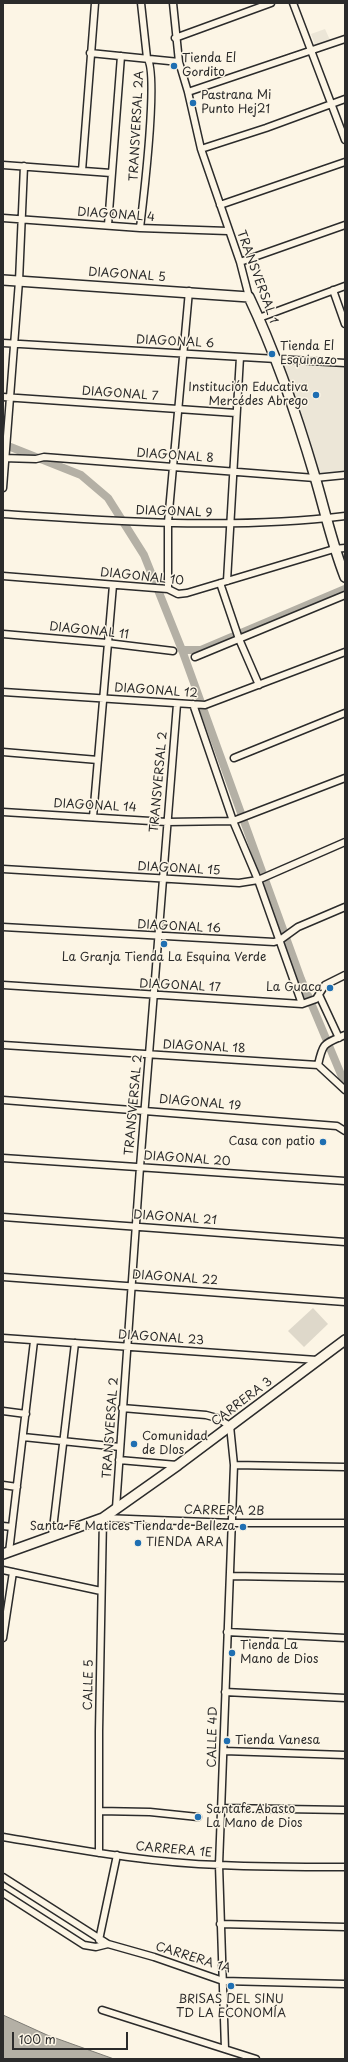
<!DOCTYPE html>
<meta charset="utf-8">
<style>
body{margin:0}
#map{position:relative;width:348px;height:2062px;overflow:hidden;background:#fcf5e5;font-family:"Playpen Sans",sans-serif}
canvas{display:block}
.frame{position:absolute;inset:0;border:4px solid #2b2b2b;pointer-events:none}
.scale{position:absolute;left:12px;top:2032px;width:116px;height:18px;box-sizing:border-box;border:2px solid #2b2b2b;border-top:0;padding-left:5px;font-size:12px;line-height:14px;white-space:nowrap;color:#2b2b2b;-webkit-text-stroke:3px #fcf5e5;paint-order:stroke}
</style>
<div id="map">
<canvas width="348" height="2062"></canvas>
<div class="frame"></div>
<div class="scale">100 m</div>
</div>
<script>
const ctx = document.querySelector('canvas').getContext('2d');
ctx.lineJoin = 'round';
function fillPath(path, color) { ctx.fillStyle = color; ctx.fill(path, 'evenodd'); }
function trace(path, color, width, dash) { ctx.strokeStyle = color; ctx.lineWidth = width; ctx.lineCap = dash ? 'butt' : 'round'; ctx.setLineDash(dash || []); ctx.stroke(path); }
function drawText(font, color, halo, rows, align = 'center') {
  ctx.font = font + ' "Playpen Sans",sans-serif'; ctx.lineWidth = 3; ctx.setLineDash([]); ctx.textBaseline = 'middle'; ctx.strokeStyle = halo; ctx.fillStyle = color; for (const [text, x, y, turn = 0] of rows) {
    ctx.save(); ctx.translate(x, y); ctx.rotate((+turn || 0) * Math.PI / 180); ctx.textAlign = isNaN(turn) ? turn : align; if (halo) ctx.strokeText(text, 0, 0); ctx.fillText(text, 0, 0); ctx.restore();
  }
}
fillPath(new Path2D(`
 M325,29L330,40L315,45L311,34Z
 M275,359L345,363V475L315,478Z`), '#ece6d7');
fillPath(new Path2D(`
 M313,1308L328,1324L304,1347L288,1331Z`), '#ded8ca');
const water = new Path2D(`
 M3,2015L47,2035L114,2059H3Z`);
fillPath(water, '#b4b0a5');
trace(water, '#7d7b74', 1);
trace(new Path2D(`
 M3,444L81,475L108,498L144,555L182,650L301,979L345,1084
 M182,650H201L345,589`), '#b4b0a5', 8);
const street = new Path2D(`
 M173,3L179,62L188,92L201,149L240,262L249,297
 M293,3L345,140
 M175,38L271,3
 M90,53L179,62
 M188,92L345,39
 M201,149L266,128L345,99
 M3,165L111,173
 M82,171L95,3
 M220,205L345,162
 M3,218L140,228L228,231
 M108,225L121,56
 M140,228C143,203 159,72 147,58L141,3
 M240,262L345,225
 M333,290L345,324
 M259,318L345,286
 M3,343L345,363
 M3,397L236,413
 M3,458L36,459L44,457L315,478L345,475
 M3,488L19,281L24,166
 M3,514C117,521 231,530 345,516
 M3,576L168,589L178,594L187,593L334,549L345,548
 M227,581L240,357
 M220,583L239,639L259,685
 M168,589V522L189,291
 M3,634L107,643L173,651
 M195,657L345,595
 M3,692L205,705L345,652
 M193,704L233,821L258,880L302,1004
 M3,752L98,760
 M234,758L345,713
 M3,812L167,822L233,821L345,778
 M93,817L113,585
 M3,869L239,883L258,880L345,842
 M3,927L274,942L280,940L298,927L345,907
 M3,985L302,1004L316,999L325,985L345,975
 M319,995L339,1038
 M3,1045L318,1065L345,1090
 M318,1065C323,1042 324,1044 345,1035
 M3,1100L337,1126L345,1131
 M3,1158L345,1181
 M3,1217L345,1242
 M3,1277L345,1302
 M3,1338L317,1360
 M122,1408L206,1415L217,1418L230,1426L234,1465L219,1865L225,2049
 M3,1411L26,1414
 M23,1437L120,1447
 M119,1460L177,1465
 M234,1465L345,1467
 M3,1485L17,1487
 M116,1508L140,1167L177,704
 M3,1526L12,1527
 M52,1537L75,1343
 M9,1552L34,1341
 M3,1570L101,1591
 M231,1576L345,1578
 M227,1632L345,1638
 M3,1638L13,1572
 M225,1692L345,1698
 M224,1751L345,1755
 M222,1808L345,1810
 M99,1811L150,1812L198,1817
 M3,1837C75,1849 147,1863 220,1865C262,1867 303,1867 345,1867
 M99,1853V1731L103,1518L233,1523H345
 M3,1877L108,1944L154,1957L223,1981L345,1984
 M3,1893L84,1945L96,1947L108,1944
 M220,1924L345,1927
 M99,1940L117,1855
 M102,2010L256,2059`);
const secondary = new Path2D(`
 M3,280L249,297C276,354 297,416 315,477C325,511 332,544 345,577
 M3,1554L103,1518L178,1465L345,1340`);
trace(street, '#2b2b2b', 9);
trace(secondary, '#2b2b2b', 12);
trace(street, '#fcf5e5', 6);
trace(secondary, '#fcf5e5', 9);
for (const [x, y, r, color] of [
 [174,66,4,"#1f6fb2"],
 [193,103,4,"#1f6fb2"],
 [272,354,4,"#1f6fb2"],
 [316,395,4,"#1f6fb2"],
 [164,944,4,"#1f6fb2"],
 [330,988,4,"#1f6fb2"],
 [323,1142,4,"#1f6fb2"],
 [134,1444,4,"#1f6fb2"],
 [243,1527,4,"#1f6fb2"],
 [138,1543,4,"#1f6fb2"],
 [232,1653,4,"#1f6fb2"],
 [227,1741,4,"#1f6fb2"],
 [198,1817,4,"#1f6fb2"],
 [231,1986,4,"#1f6fb2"]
]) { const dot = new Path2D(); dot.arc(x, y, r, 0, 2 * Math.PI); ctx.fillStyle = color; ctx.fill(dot); trace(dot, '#fcf5e5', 1.5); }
drawText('12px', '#2b2b2b', '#fcf5e5', [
 ["Tienda El",182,59],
 ["Gordito",182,73],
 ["Pastrana Mi",201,96],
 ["Punto Hej21",201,110],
 ["Tienda El",280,347],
 ["Esquinazo",280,361],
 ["Institución Educativa",308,388,"right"],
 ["Mercédes Abrego",308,402,"right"],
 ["La Granja Tienda La Esquina Verde",164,958,"center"],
 ["La Guaca",322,988,"right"],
 ["Casa con patio",315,1142,"right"],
 ["Comunidad",142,1437],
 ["de DIos",142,1451],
 ["Santa Fe Matices Tienda de Belleza",235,1527,"right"],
 ["TIENDA ARA",146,1543],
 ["Tienda La",240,1646],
 ["Mano de Dios",240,1660],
 ["Tienda Vanesa",235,1741],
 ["Santafe Abasto",206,1810],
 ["La Mano de Dios",206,1824],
 ["BRISAS DEL SINU",231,2000,"center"],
 ["TD LA ECONOMÍA",231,2014,"center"]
], 'left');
drawText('12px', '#2b2b2b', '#fcf5e5', [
 ["TRANSVERSAL 2A",137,126,-87],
 ["DIAGONAL 4",116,215,4],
 ["DIAGONAL 5",127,275,4],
 ["TRANSVERSAL 1",257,277,70],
 ["DIAGONAL 6",175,342,3],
 ["DIAGONAL 7",120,394,4],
 ["DIAGONAL 8",175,456,4],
 ["DIAGONAL 9",174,512,2],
 ["DIAGONAL 10",142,577,6],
 ["DIAGONAL 11",89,631,6],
 ["DIAGONAL 12",156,691,4],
 ["TRANSVERSAL 2",159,782,-85],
 ["DIAGONAL 14",95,806,3],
 ["DIAGONAL 15",179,869,3],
 ["DIAGONAL 16",179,927,3],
 ["DIAGONAL 17",180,986,3],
 ["DIAGONAL 18",204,1047,3],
 ["DIAGONAL 19",200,1103,5],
 ["TRANSVERSAL 2",134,1105,-85],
 ["DIAGONAL 20",187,1159,4],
 ["DIAGONAL 21",175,1218,4],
 ["DIAGONAL 22",175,1278,4],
 ["DIAGONAL 23",161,1338,4],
 ["CARRERA 3",242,1402,-37],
 ["TRANSVERSAL 2",111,1428,-86],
 ["CARRERA 2B",224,1511,1],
 ["CALLE 5",89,1685,-89],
 ["CALLE 4D",213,1737,-89],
 ["CARRERA 1E",174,1850,5],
 ["CARRERA 1A",193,1958,17]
]);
</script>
